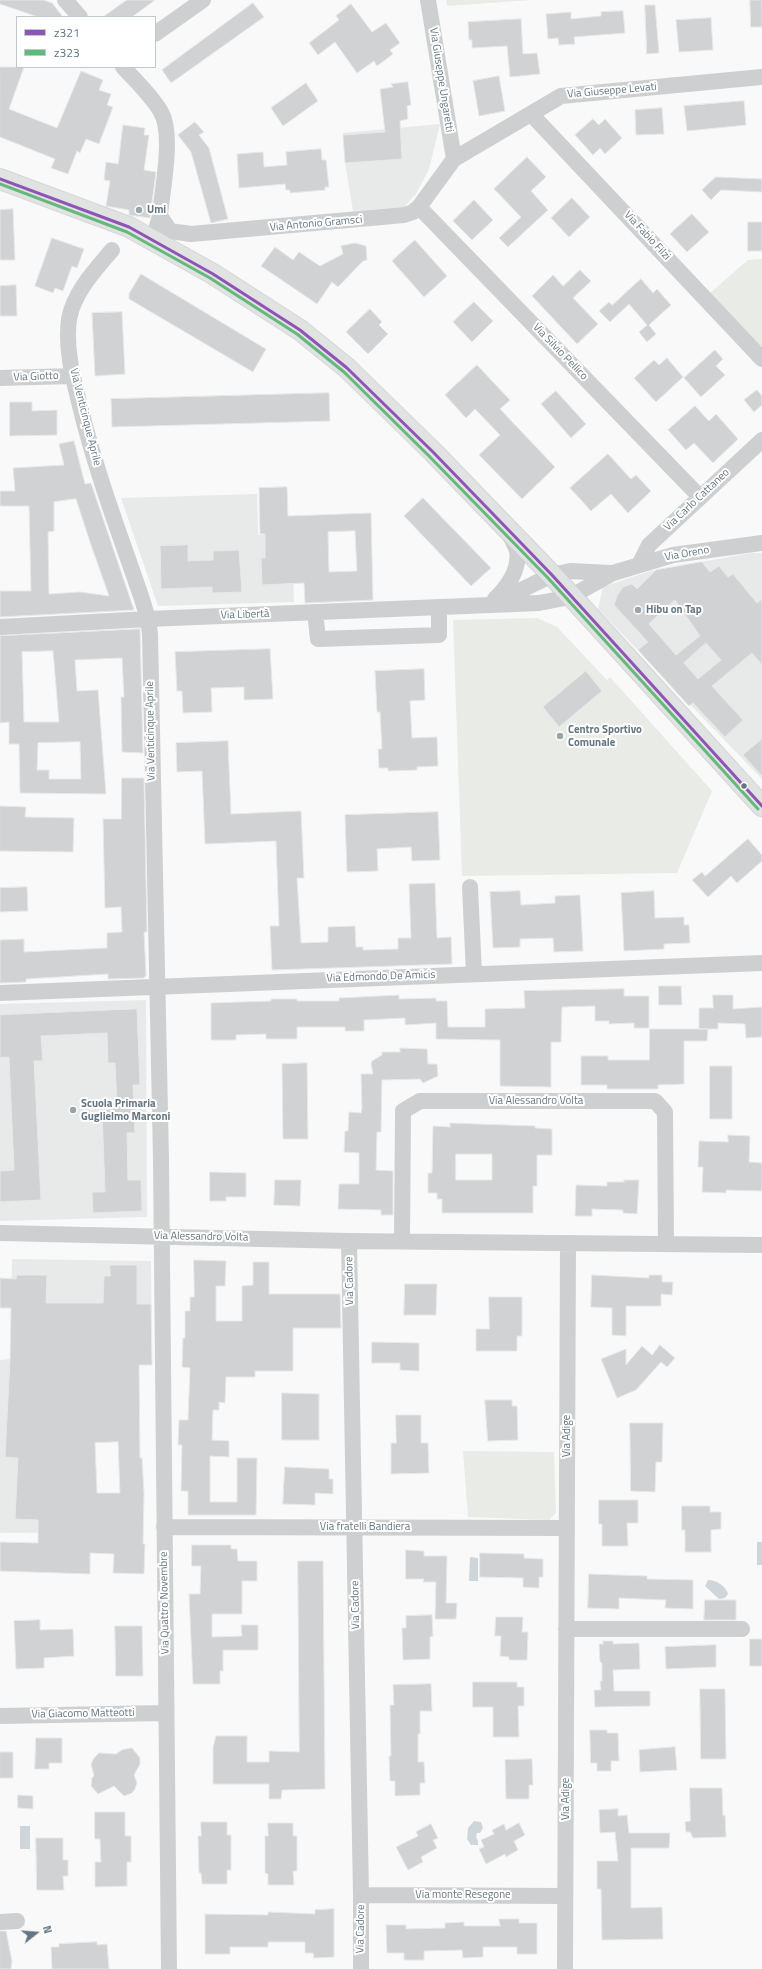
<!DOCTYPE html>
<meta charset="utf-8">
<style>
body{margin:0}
#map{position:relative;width:762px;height:1969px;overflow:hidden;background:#f9f9f9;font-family:"Titillium Web",sans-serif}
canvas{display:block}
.legend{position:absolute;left:16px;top:16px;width:140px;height:52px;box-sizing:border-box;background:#fff;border:1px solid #c1c8cd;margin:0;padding:5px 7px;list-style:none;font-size:12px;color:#657683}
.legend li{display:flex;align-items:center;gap:8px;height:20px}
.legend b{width:20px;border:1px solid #c1c8cd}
.north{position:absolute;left:16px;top:1913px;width:40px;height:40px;-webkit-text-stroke:3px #fff;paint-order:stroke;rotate:73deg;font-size:11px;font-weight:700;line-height:16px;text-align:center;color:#657683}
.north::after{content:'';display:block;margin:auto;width:14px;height:18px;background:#657683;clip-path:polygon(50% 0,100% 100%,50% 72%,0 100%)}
</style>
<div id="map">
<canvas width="762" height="1969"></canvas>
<ul class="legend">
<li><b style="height:5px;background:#8e54b6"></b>z321</li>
<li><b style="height:5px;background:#64b87a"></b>z323</li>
</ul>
<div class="north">N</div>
</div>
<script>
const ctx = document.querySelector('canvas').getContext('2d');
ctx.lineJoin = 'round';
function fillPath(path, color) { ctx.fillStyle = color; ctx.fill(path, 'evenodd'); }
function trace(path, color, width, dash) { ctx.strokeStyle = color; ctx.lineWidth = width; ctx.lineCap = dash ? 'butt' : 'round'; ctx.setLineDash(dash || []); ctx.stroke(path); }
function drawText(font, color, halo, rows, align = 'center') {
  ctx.font = font + ' "Titillium Web",sans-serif'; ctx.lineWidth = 4; ctx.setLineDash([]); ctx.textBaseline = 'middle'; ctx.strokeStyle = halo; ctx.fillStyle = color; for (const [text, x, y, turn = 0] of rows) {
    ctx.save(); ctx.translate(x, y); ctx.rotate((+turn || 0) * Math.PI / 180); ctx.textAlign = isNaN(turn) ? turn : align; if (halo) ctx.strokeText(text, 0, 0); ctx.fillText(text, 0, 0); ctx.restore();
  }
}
fillPath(new Path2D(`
 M440,124L429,169L416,194L404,207L353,211L345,163L343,133Z
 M257,494L258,535L292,534L294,602L158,606L121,498Z
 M751,553H762V779L598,609L603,587L650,571Z
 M146,1000L147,1217L0,1221V1004Z
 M12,1259L151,1261L152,1365H93L98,1532L0,1533V1360L10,1359Z`), '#e8e9e9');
fillPath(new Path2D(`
 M446,0H531L447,6Z
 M762,259V349L710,293L748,260Z
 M537,618L557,627L607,680L610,677L712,791L677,873L462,876L453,620Z
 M463,1451L554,1452L556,1513L549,1520L468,1517Z`), '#e8ebe6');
fillPath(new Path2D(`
 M757,1542H762V1565H757Z
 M470,1557L478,1558V1581H469Z
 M708,1580C716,1580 726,1586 728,1594L725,1598L719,1599L705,1586Z
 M474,1821L481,1822L483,1828L480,1833H477L476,1837L478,1841V1845H471L467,1839L468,1828Z
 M20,1826H30V1849H20Z`), '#ced6d9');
const building = new Path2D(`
 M0,0H43L52,3L63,17H38L0,4Z
 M127,0H155L132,17H103Z
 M750,0H762V27H751Z
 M253,3L264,17L171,83L162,70Z
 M351,4L372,32L386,23L400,43L390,50L393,54L377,66L374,61L357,73L335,42L318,55L309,43L339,20L336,16Z
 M645,5H655L659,53L647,54Z
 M623,11L625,33L574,37L575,44L559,45L558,38L548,39L546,14L571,12V19L601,16V12Z
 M711,18L713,50L679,52L676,20Z
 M521,19L523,54L537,53L540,74L510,77L507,46L472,48V40H469L468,22Z
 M0,67H24L9,109L57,128L81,71L103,80L99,90L111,94L107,105L113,107L99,144L86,139L80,153L77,151L68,174L51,168L55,159L0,137Z
 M499,76L505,111L479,116L473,81Z
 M408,82L411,105L407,106L408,119L400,121L402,159L345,163L343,135L385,132L380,89L393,87L391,84Z
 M306,83L318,101L283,126L271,108Z
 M744,101L746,125L687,131L684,106Z
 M662,108L664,134L636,135L635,110Z
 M593,119L599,125L605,119L622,138L605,154L600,148L593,155L575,135Z
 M195,122L204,132L199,135L209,148L228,219L215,222L211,223L191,152L178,135Z
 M123,125L145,128L144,135H149L144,170L156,172L150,218L129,215V210L106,206L110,181L104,180L106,162L118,164Z
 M321,149L322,160H326L329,187H325V190L290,193V190H286L285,184L239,188L237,154L263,152L264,167L287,165L286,152Z
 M527,157L546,177L531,191L548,210L508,247L499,238L521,217L494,189Z
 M716,177L762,179V192L721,190L711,200L702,190Z
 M572,198L590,217L569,237L551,218Z
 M474,200L493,220L472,240L453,221Z
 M13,209L15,260H0V210Z
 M692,214L709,232L687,252L670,234Z
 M748,222H762V251H748Z
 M52,238L84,249L77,268L72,266L63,291L55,288L53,293L35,286Z
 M415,240L447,276L424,297L392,261Z
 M355,243L366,246L367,260L363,261L338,287L332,282L317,304L261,266L275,247L293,260L299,252L320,266L343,254L341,246Z
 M580,270L591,281L573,298L598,324L577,344L532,296L553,275L563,286Z
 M141,274L266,349L253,372L129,299V294Z
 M641,279L653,293L657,289L671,305L649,325L656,334L647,342L639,332L647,325L629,304L610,322L599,311L609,302L612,305Z
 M16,285L17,316H0V286Z
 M474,302L493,321L472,342L453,322Z
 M370,309L382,322L379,325L388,334L368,354L346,332Z
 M122,312L125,374L95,376L92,313Z
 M715,350L723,359L716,366L725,375L701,397L684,378Z
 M667,358L683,377L656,402L634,378L654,360L659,365Z
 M477,365L510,400L500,409L555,467L522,499L479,455L500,435L475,409L466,418L445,395Z
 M757,390L762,396V405L754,412L744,400Z
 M556,391L586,424L571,438L541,404Z
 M329,393L330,421L112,427L111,399Z
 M10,402H32V411L57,410V435L10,436Z
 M695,406L709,421L716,414L738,439L713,463L694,443L686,450L668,430Z
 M74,441L85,484L91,483L134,610L0,617V591H31L29,506H0V491H15L13,468L64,465L59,444ZM76,499L91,545L109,596L80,592L49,594L48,532L54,531V502Z
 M608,454L631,479L636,475L651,491L628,513L611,494L591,511L570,488Z
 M287,487L288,516L371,513L373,600L305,603L304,583L262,585L261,558H265V534H260L259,488ZM355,531L357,571L329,572L328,532Z
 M423,498L491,568L471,586L404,516Z
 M188,545V561L213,560V551L239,550L242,592L212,593V587L161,589L160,546Z
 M702,562L710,572L719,566L728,577L733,574L757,603L762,599V665L752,653L712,686L743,720L725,737L693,703L689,706L638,650L648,642L614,605L617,596L623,587L632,584L637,589L656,570ZM675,600L700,636L676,655L649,624ZM706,643L721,660L698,679L684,663Z
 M140,629L143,753L122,752L121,697H124L122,658L75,660L77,691L98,690L106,794L20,793L19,744H9V722L0,723V636ZM53,651L59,722H24L22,652ZM80,742L81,779H49V770H37L38,743Z
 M270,649L273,699L244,700V687L211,688L212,712L183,713L182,691H177L175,652Z
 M424,669L425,700L410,701L412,738L437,737L438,766L417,767V770L388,771V768H379L378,749H382L380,712H377L375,671Z
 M586,671L602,691L559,727L543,707Z
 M762,739V776L743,755Z
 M228,741L231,814L301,811L304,878H297L301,943L328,942V927L355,926L356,947H363V950L398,949V938H411L409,884L435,883L437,938L451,937L452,964L272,970L270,926H279L276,841L205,844L202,771L177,772L176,743Z
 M122,778H144L147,932H144L146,975L144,978L108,979V974L26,979V982L0,983V940L24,939V952L107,948V933L122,932L121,907L105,908L103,819H121Z
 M0,806L26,807L25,817L74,818L73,852L0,851Z
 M438,812L440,860L412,861L411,847L377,849L378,871L347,872L345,815Z
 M748,839L762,855V861L737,883L731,876L708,897L692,880L702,872L705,876Z
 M27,887L28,911L0,912V888Z
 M520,891L521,905L555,903V896L580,895L583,951L554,952L553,938L520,939V947L493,948L490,892Z
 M654,891L655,918L684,917V925H689L690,943L664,944V949L624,951L621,893Z
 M659,986H681L682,1005H659Z
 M624,989V996H649V1028H634V1023L609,1024V1021H595V1006L562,1007L561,1042H551V1087L500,1086V1040L436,1039V1023L405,1025V1018L364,1020V1031H345V1027H297V1039H266V1034L236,1035V1040H211V1003L271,1001V999H297V1001H339V998L399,995V999L436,998V1001H447L448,1027H485V1009L525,1008L524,991Z
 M713,995H733V1009L762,1007V1037L746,1038L745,1024L718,1023V1029H699V1008H713Z
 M137,1009L140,1085H133L135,1133H127L128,1180H141L142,1211L93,1213L92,1192H105L102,1110L113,1109V1103H117L115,1063H108L107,1033L41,1036L43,1061H34L41,1200L0,1202V1171L14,1170L9,1057L0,1058V1015Z
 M650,1029H708L707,1041H684V1084L658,1085V1089H607V1085H581V1056H608V1060H649Z
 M400,1048L427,1049L428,1064H437L438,1076L423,1083L420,1079L382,1080L381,1132H377L376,1170L393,1171V1215H381V1210L338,1209L339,1184H359V1153L344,1152L345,1131H348L349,1112L361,1113L362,1108L361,1074H373L371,1064L372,1061L382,1055V1052H400Z
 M307,1063L308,1139H283L282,1064Z
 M710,1066H732V1119H710Z
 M450,1123L535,1126V1128L552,1129V1155H537V1186H533V1213H442V1199H437V1193H428V1173H432L433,1126L450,1127ZM456,1154H492V1180H456Z
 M728,1135L750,1136L749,1162L762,1163V1191L726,1190V1193L702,1192L703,1167H698L699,1141L728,1142Z
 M210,1172L246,1173V1197H226V1201H210Z
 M275,1180H301L300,1206L274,1205Z
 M624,1180H639L637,1214L623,1213V1210L592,1209V1216H575L576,1185L607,1186V1182H624Z
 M194,1260L226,1261L225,1286H216V1321H242V1286L253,1285V1262H269V1294H340L341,1328H293V1371H255V1377H226L225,1403L219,1402V1410H213L212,1440L229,1441V1457L210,1456V1502H237V1458H257L256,1515H188V1491H181L182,1445H178L179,1420H188L190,1368L182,1367L183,1338H185V1311H190V1297H194Z
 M110,1265H137V1304H151L152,1365H139L140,1458H142L144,1493L143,1544H145L144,1574L113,1573L114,1554L90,1553V1574L0,1571V1542L38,1543V1520L15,1519L18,1458L5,1457L10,1360L11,1308H0V1278L16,1279L17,1275H47L46,1303H103L104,1276H110ZM118,1442L120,1493H97L95,1443Z
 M592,1275L649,1278V1275H662V1282H673L672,1295L661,1294V1306H626V1336L612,1335V1308L591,1307Z
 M405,1284H437L436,1315H404Z
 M489,1297H522V1336H517V1351H476V1329H489Z
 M372,1342L419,1343V1371L400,1370V1363H372Z
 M660,1345L675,1358L667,1367L661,1362L636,1390L617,1398L601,1359L626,1349V1365L642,1346L652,1355Z
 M282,1393L319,1394V1440H282Z
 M485,1400H512V1406H517L518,1440L488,1441Z
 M396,1415H421V1443H428L429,1473L391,1474V1443H396Z
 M630,1423H663L662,1462H656L655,1492L631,1491Z
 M285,1467L329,1469V1479H333V1494L315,1493V1505L283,1504Z
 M599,1500H638V1523H627L628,1546H602V1524H599Z
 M682,1506H710V1512H721V1529L711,1530V1552H685V1530H682Z
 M192,1545H231V1549H237L238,1561H257V1581H242V1614H212V1637L242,1636L241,1625H258V1650H223V1671H220V1684H193L189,1594H200L201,1566H192Z
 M406,1550L424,1551V1556H447L446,1603H457L456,1619H435L436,1582H423L424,1579H406Z
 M480,1553L524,1554V1558L543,1559V1577H539V1588L523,1587V1578L480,1577Z
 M298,1561H323L325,1789L282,1790L281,1799H269V1784H213V1747L216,1736H247V1762H269V1751L299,1752Z
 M589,1574L647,1576V1579L693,1580V1609L665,1608L666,1600L619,1598V1609L588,1608Z
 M705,1600H736V1620H704Z
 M432,1615L433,1636L430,1637V1659L403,1660L402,1628H406V1616Z
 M496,1617H523L522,1632H528L527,1660H509V1657L500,1656L501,1636H495Z
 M40,1620V1630L73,1629L74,1656L44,1658V1668L16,1669L14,1621Z
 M115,1626H142L143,1676H116Z
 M750,1639H762V1666H750Z
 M603,1641H613V1644L639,1643L640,1669L613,1670L614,1691H650V1706L595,1707L594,1690H601L600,1681H602V1663L600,1662L599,1644H603Z
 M716,1645V1667L666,1669L665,1647Z
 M473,1682H517V1687H524V1706H518L519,1737H493V1707H473Z
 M431,1684L432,1711H420V1734H418V1762H424L425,1783H420V1795L395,1796V1781H390L389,1756H391L390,1705H394L393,1685Z
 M700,1689H725L726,1759H701Z
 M590,1730H607V1733H618L619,1761H611V1771H597V1763H591Z
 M36,1738H62V1763H49V1769H35Z
 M675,1747L677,1770L640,1772L639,1750Z
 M132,1748L140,1758V1764L134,1775L137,1783L135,1789L132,1793L124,1796L114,1786L98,1794L91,1786L92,1778L94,1776L91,1764L94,1758L99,1753L116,1754L122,1750Z
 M0,1752H13V1778H0Z
 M532,1759L533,1785H529V1799H506L505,1760Z
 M690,1788H722L723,1816L725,1815L726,1837L693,1838L690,1832H686L685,1822L690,1821Z
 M18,1795L33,1796V1809L18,1808Z
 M618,1809V1816L627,1815L629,1833H670L669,1848H631V1908L662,1907L663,1939L602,1940L601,1889H597V1861H618L615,1832L600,1833L599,1810Z
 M95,1812H125V1836H131V1862H127V1886L95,1887V1862H101L100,1839H95Z
 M201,1822H227V1835H231V1870H227V1884H202L201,1873H199L198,1836H201Z
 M268,1823H293V1836H297V1871H293L294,1885H268V1874L265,1873V1836H268Z
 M519,1823L525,1835L514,1841L518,1850L506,1857L505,1854L486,1864L479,1849L484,1847L481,1840L494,1834L492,1830L504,1824L506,1830Z
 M431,1824L438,1838L433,1840L437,1848L421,1857L423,1862L408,1870L396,1847L418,1836L416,1832Z
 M36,1838H63V1860H68V1876H63L64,1890H37Z
 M334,1909V1957L314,1958L313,1953H305V1942H268V1947H230V1954H205V1914L268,1915V1912L315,1914V1910Z
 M499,1919H519V1923H537V1954H517V1947H483V1957L463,1958L462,1950L424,1951V1960H404V1953H387L386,1925H406V1929L445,1928V1923L464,1922V1926H500Z
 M0,1931H6L12,1961L11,1969H0Z
 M97,1942V1945L107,1944L109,1969H52L51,1947H59V1944Z`);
fillPath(building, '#d0d2d3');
trace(building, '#e8e8e8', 1);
const major = new Path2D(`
 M0,179L129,227L213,274L300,330L347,368L433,452L552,575L762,806`);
trace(major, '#d5d6d7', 22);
trace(new Path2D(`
 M65,0L80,17
 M428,0L454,159
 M155,34L203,0
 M123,67C136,81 152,96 161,112C174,135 162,189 160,216L157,226
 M531,114L762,359
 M419,207L700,497
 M160,216L170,231L191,234L404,215L413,212L419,207L454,159L561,96L762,77
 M112,250C95,270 74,292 69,319C65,348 73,378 80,406C96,472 120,535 142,599L148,619L150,634L161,1160L169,1969
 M0,378L73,376
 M639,565L649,545L762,440
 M495,599C507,587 520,569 517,551C515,545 511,538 509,533
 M497,602L552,575L570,571L611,573
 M315,612L318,639L439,635V607
 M0,627L148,619L539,603L570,597L613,573L673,555L762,543
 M470,887L474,974
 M0,993L762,963
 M0,1233L349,1241L762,1245
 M349,1241L361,1895V1969
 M402,1241L403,1111L420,1101H655L665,1112L666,1244
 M164,1527L567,1528
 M566,1629H742
 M0,1716L166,1713
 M361,1895L565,1896
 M0,1922L17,1921
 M565,1969L568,1243`), '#cecfd0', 16);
trace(major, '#e1e2e2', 20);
trace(new Path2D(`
 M0,179L129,227L213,274L300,330L347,368L433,452L552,575L762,806`), '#8e54b6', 3);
trace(new Path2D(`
 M0,184L127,232L210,278L297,334L344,372L429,456L548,578L758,809`), '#64b87a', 3);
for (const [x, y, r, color] of [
 [139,210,4,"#99a4ac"],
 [638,610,4,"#99a4ac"],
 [560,736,4,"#99a4ac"],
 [744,786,3.5,"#657683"],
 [73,1110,4,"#99a4ac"]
]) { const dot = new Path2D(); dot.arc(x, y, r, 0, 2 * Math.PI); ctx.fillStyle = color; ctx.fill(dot); trace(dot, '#fff', 1.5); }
drawText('11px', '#657683', '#fff', [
 ["Via Giuseppe Ungaretti",441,80,81],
 ["Via Giuseppe Levati",612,91,-5],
 ["Via Antonio Gramsci",316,224,-5],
 ["Via Fabio Filzi",647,236,47],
 ["Via Silvio Pellico",560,352,46],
 ["Via Giotto",36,377,-2],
 ["Via Venticinque Aprile",85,417,76],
 ["Via Carlo Cattaneo",697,500,-43],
 ["Via Oreno",687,554,-10],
 ["Via Libertà",245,615,-2],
 ["Via Venticinque Aprile",151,731,-91],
 ["Via Edmondo De Amicis",381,977,-2],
 ["Via Alessandro Volta",536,1101],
 ["Via Alessandro Volta",201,1237,1],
 ["Via Cadore",350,1281,-91],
 ["Via Adige",567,1436,-90],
 ["Via fratelli Bandiera",365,1527],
 ["Via Quattro Novembre",165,1603,-91],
 ["Via Cadore",356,1605,-91],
 ["Via Giacomo Matteotti",83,1714,-1],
 ["Via Adige",566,1799,-90],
 ["Via monte Resegone",463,1895],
 ["Via Cadore",361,1929,-89]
]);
drawText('bold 11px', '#657683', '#fff', [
 ["Umi",147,210],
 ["Hibu on Tap",646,610],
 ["Centro Sportivo",568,730],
 ["Comunale",568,743],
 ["Scuola Primaria",81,1104],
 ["Guglielmo Marconi",81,1117]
], 'left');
</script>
